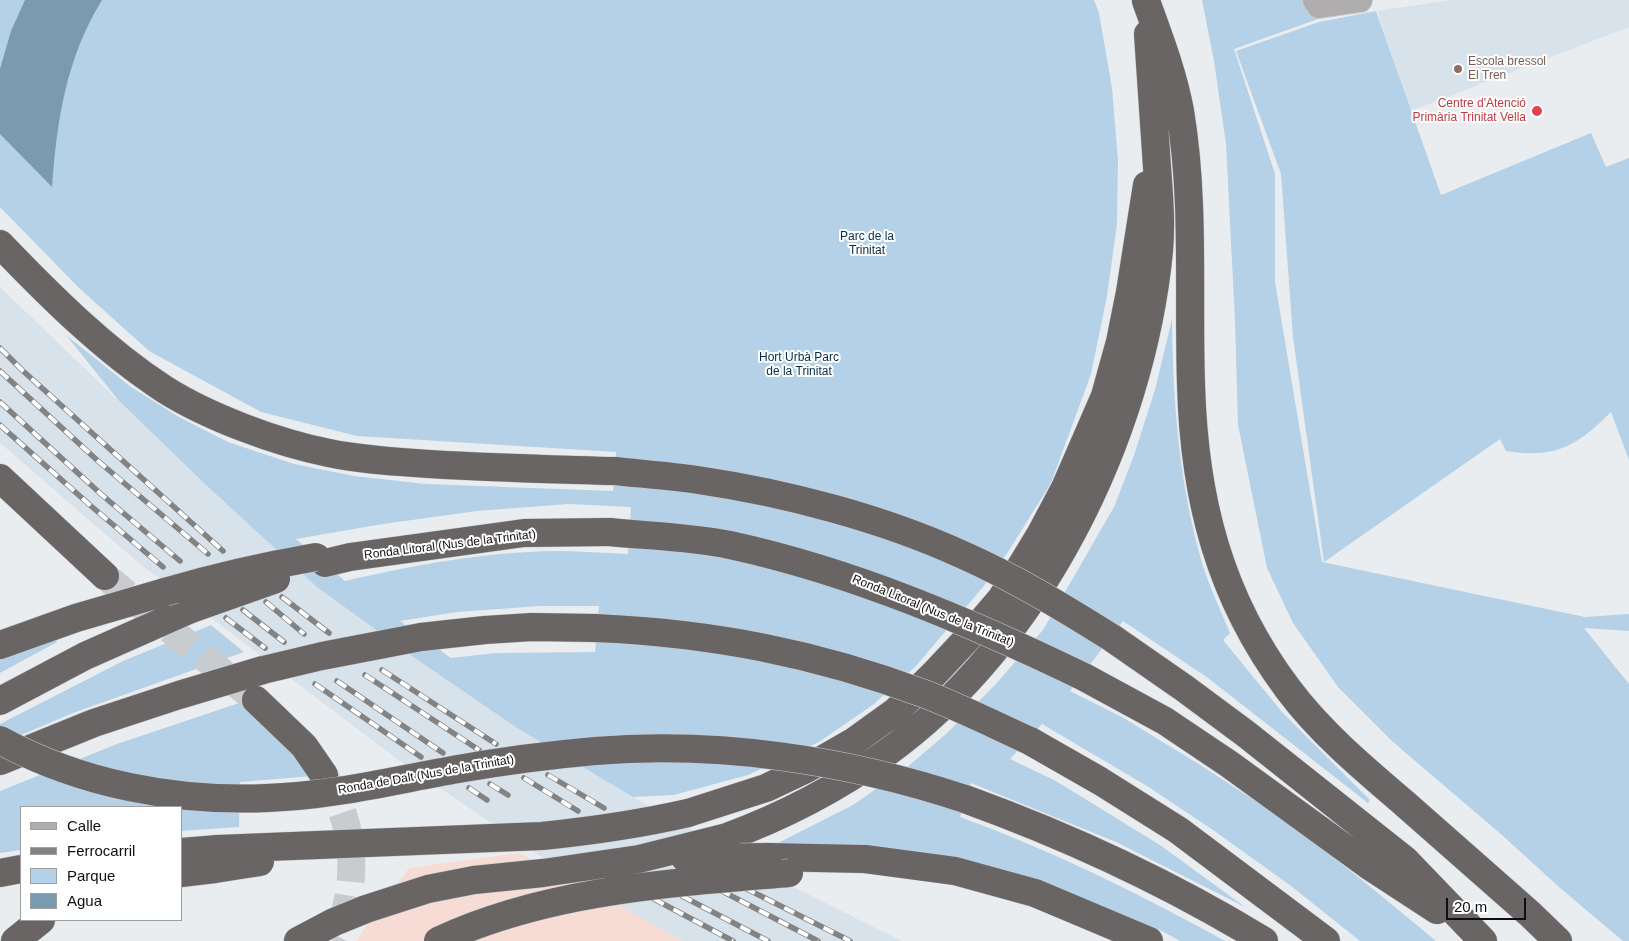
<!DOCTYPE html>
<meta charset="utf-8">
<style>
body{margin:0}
#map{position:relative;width:1629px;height:941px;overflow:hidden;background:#eaedf0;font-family:Helvetica,sans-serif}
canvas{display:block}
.legend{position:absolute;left:20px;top:806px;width:162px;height:115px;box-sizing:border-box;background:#fff;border:1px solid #9f9f9f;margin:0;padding:6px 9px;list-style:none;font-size:15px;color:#0e0f10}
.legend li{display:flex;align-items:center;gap:10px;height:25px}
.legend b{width:25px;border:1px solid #9f9f9f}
.scale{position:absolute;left:1446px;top:898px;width:80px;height:22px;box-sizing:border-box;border:2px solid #0e0f10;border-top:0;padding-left:6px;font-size:15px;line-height:18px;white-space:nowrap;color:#0e0f10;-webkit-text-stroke:4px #fff;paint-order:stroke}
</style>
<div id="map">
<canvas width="1629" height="941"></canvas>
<ul class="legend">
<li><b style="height:6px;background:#afadad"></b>Calle</li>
<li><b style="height:6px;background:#818385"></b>Ferrocarril</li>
<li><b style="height:14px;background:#b5d1e7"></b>Parque</li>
<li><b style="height:14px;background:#7a9baf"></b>Agua</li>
</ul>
<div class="scale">20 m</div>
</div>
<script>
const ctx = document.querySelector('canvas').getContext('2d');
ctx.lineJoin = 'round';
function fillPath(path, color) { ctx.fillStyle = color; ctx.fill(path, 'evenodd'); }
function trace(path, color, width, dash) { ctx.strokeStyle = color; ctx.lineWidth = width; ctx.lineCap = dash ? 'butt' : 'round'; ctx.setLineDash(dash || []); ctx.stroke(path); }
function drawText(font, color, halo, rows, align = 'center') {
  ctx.font = font + ' Helvetica,sans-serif'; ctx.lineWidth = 4; ctx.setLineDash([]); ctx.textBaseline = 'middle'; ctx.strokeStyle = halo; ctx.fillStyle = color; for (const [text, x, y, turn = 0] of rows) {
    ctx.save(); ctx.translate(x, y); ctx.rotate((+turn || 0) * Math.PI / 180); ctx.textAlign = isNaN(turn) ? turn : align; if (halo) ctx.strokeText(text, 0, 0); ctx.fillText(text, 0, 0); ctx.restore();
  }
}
fillPath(new Path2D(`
 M1452,0H1629V27L1411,111L1377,11Z
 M0,287L207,486L318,588L422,663L517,728L633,797L799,890L902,941H683L587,888L397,759L140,564L0,443Z`), '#d8e2ea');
fillPath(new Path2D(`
 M519,853L587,888L683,941H356L409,868Z`), '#f6dcd4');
fillPath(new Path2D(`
 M0,0H1094L1099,13L1112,88L1118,160L1117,224L1107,296L1091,374L1051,483L1008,552L983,587L916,666L874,704L819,742L748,775L674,795L633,797L517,728L422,663L318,588L207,486L119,401L66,335L131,387L179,417L228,442L294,464L354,476L426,484L613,491L616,452L357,436L261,412L149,351L78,287L0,207ZM569,504L631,507L628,554C604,553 580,551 555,551C485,552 413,565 345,581L296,539L383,524L477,511ZM541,606H599L595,652L495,653L451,658L400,621L457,612Z
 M1202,0H1307L1318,19L1234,49L1275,174V282L1322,562L1585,617L1629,614V631L1584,628L1629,684V941H1623L1559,887L1502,835L1393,742L1338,687L1293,623L1267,568L1238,425L1235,321L1226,144L1214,61Z
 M1376,11L1441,195L1591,133L1606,167L1629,158V460L1611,412C1577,446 1555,459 1506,451L1500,439L1324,562L1293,337L1281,174L1236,51L1319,22Z
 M1172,319C1173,403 1179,485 1203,566C1210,588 1221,611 1230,633L1223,640L1282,712L1370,800L1368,803L1208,678L1123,621L1070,691L1122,717L1202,766L1290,824L1367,884L1436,941H1360L1291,886L1213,830L1147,786L1042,724L1010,759L1056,781L1160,845L1245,907L1116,842L971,783L960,817C1053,851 1138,893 1225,941H1180L1162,931L1087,901L776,844L853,805L906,768L946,734L995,685L1043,630L1114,507L1133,458L1155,390Z
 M211,625L244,652L73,713L0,744V724L123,661Z
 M55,638L57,642L0,673V658Z
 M242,702L273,729L313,776L240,782L239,827L181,831V807H21V850L0,853V791L117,744Z`), '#b5d1e7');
fillPath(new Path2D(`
 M25,0H102C66,59 57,119 52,187L0,134V69L11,31Z`), '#7a9baf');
trace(new Path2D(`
 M105,576L256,700
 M324,775C329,785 335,795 340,806C357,847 355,902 333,941`), '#c9ccce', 28, [28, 14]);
const street = new Path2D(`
 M1315,0L1319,6L1360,0`);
const highway = new Path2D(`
 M1146,1C1159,37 1173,73 1180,111C1195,201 1188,293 1191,384C1194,498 1219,597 1288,689C1320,732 1363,768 1404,803C1446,840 1488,877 1530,914L1558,941
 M0,244C50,296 103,349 164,389C208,417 278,443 329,453C357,459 386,461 415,463C482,468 548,469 615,471
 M0,478L105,576
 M325,563L350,557L524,533L610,532
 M421,637L485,630L532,627L595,628
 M1112,638L1184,688L1246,734L1405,860L1483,941
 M0,645L76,618L165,592
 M1084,677L1165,721L1229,764L1368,865L1437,910
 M256,700L304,746L324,775
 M0,701L85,656L191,609
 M1030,741L1100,781L1178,830L1326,941
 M0,761L94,723L179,695L263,670
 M965,799C1070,837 1169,883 1264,941
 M688,813L766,788L806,769L853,742L896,711L934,674L964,642L1001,599L1040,535L1065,488L1105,396L1120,342L1130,292L1147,185
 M727,837C784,816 836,789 885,754C1039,644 1141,437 1159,251C1162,218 1158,185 1156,152C1153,113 1151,73 1148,34
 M181,852L218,849
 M768,857L865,859L955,871L1035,893L1149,941
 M0,873L21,869
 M181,873L215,869
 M15,941L41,920
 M298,941L334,922L366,909L428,889L474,880L543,873`);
trace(street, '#c7c9cc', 26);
trace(highway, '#c7c9cc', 29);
trace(street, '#afadad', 24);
trace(highway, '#696565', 28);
const rail = new Path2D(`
 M0,348L22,370L223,551
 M0,371L98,461L208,554
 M0,402L102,495L180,561
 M0,425L91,506L163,567
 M282,597L329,633
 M266,602L304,634
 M243,610L284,642
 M226,618L265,648
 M382,670L496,744
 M365,675L479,750
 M337,681L443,753
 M315,684L421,757
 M548,775L604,808
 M524,778L578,811
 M490,784L508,795
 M469,788L487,800
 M745,888L850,941
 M720,890L818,941
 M682,896L768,941
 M654,899L733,941`);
trace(rail, '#818385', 5.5);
trace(rail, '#fff', 4, [11]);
const highwayBridge = new Path2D(`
 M615,471C643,474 670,476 698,480C786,493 882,518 963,555C1015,578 1064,608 1112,638
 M610,532C649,536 691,537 730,545C854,572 970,622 1084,677
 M165,592C215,577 264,566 316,557
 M191,609L276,579
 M595,628C712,633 815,653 925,694C961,708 995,725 1030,741
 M263,670L322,656L421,637
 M0,740C80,784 176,802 267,798C332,796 395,780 458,769C503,761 549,755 595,751C720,741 847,760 965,799
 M218,849L542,836C591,831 640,824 688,813
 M685,858L768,857
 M215,869L260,862
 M543,873L639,859L727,837
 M438,941C547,890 670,883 789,873`);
trace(highwayBridge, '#c7c9cc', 29, []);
trace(highwayBridge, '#696565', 28);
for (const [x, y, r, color] of [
 [1458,69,5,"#8d6e63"],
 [1537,111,6,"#e0444e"]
]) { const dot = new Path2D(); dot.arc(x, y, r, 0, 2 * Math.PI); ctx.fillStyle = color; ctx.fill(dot); trace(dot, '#fff', 2); }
drawText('12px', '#785e54', '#fff', [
 ["Escola bressol",1468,62],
 ["El Tren",1468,76]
], 'left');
drawText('12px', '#be3a42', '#fff', [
 ["Centre d'Atenció",1526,104],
 ["Primària Trinitat Vella",1526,118]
], 'right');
drawText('12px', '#042c45', '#fff', [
 ["Parc de la",867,237],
 ["Trinitat",867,251],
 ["Hort Urbà Parc",799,358],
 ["de la Trinitat",799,372]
]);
drawText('12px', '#0e0f10', '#fff', [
 ["Ronda Litoral (Nus de la Trinitat)",450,545,-7],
 ["Ronda Litoral (Nus de la Trinitat)",933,611,22],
 ["Ronda de Dalt (Nus de la Trinitat)",426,775,-10]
]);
</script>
